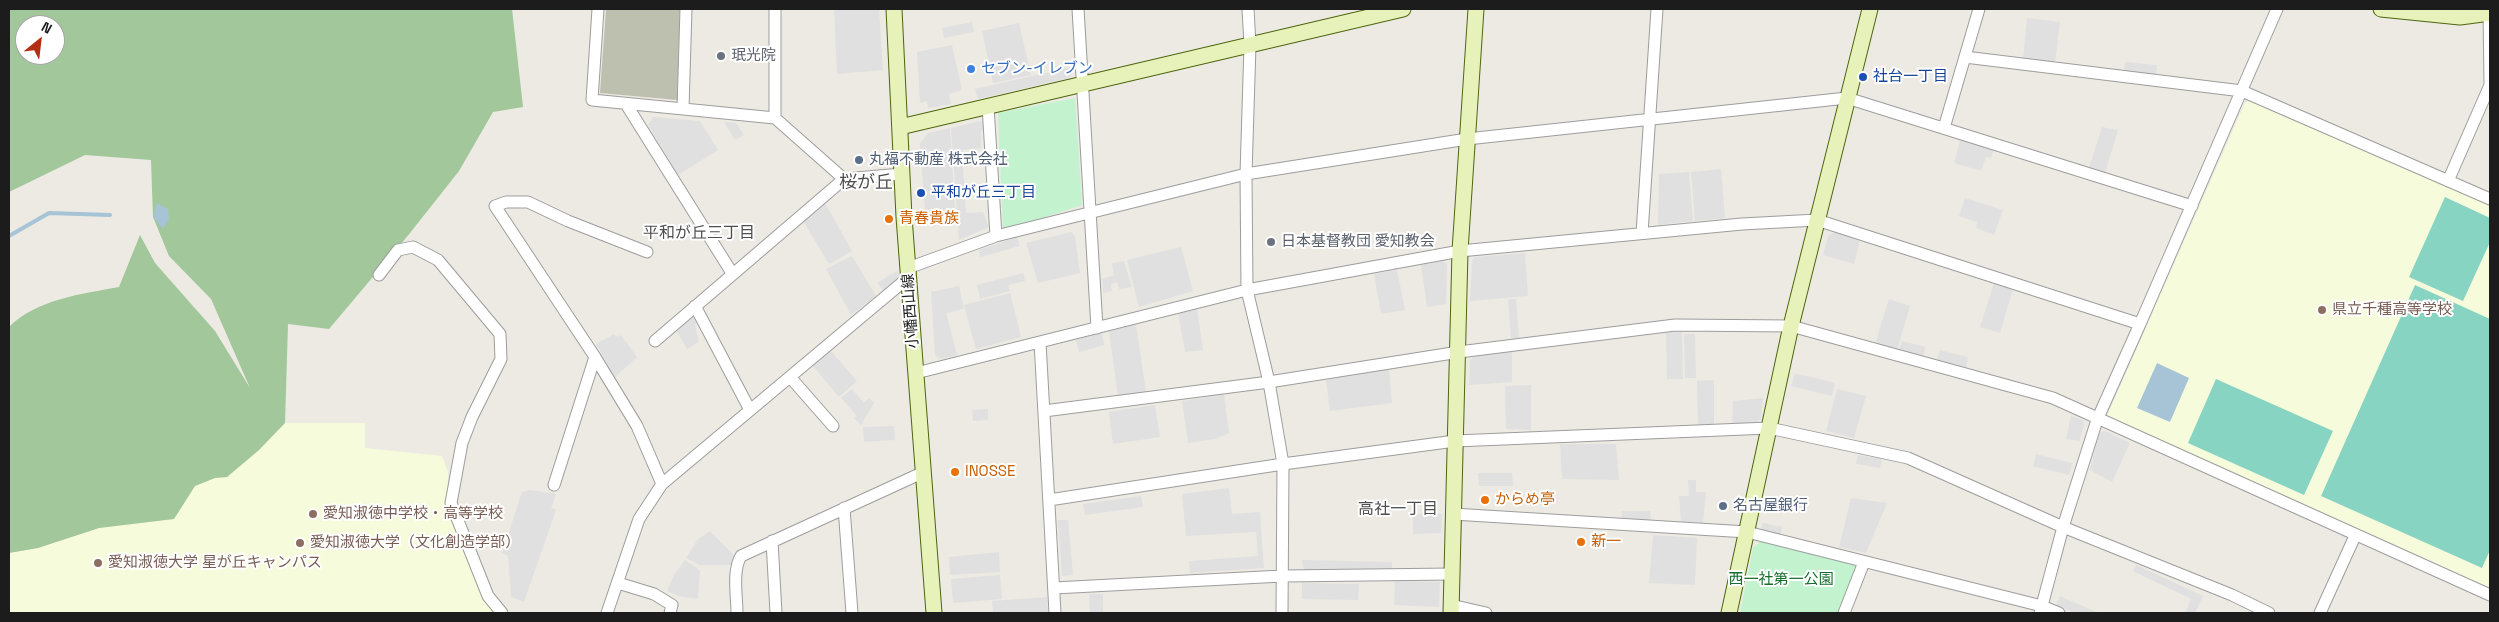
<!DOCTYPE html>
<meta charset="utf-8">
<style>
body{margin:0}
#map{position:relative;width:2499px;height:622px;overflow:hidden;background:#eceae2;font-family:"Space Grotesk",sans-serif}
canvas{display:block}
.frame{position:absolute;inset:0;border:10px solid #1c1c1c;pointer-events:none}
.north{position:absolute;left:15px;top:15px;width:50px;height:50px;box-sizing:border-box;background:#fff;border:1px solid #a4a4a4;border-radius:50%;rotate:29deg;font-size:14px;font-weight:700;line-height:20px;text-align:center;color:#1c1c1c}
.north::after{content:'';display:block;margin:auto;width:18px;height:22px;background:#b32e14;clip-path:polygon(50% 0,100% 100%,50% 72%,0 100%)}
</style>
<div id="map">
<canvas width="2499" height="622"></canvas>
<div class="frame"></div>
<div class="north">N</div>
</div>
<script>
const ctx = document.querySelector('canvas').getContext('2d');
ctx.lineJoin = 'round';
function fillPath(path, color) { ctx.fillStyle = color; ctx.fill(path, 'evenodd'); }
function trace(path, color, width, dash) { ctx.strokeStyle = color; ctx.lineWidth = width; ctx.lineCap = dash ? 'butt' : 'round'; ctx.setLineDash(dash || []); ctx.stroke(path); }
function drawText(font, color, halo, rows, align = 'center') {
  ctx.font = font + ' "Space Grotesk","Noto Sans JP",sans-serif'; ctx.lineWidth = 4; ctx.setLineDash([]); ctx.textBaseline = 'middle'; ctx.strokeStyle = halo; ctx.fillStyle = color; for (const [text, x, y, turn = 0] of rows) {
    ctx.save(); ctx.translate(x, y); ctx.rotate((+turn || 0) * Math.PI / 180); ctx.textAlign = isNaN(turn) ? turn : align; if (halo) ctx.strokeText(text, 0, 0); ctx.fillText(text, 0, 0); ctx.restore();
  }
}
fillPath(new Path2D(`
 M2249,101L2490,204L2489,589L2107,416L2245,103Z
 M285,423H365V448L442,456L448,472V510L483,596L488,606L497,613H9V553L38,548L99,528L174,519L195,486L215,478L227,477L259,450Z`), '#f6fbdc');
fillPath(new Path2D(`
 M606,9H680L677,100L600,93Z`), '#bdbfaf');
fillPath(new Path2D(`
 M9,9H512L523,107L493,112L459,171L410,233L329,329L288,324L285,423L259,450L227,477L215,478L195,486L174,519L99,528L38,548L9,553V327C37,299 82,294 119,287L140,235L155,263L215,331L250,388L211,299L169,256L153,217L151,160L85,155L9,192ZM25,25H55V55H25Z`), '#a1c79b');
fillPath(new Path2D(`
 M1075,98L1082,205L1003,231L998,113Z
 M1761,541L1855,564L1856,568L1839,613H1740L1753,548Z`), '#c3f3ce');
fillPath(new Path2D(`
 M2445,197L2490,218V242L2463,301L2409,277Z
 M2415,285L2490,319V550L2482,568L2321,496Z
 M2216,379L2333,431L2304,495L2188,443Z`), '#88d4c3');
fillPath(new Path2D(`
 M834,9H879L883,70L837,74Z
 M2027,18L2060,22L2055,63L2023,59Z
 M972,22L974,32L944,38L942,28Z
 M1019,23L1031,75L993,83L982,31Z
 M952,45L962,90L949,94L951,104L928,108L927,101L920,103L917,52Z
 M2125,62L2157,65L2156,75L2124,71Z
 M1072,67L1073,73L1069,78L978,99L975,89Z
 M653,117L700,121L718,150L678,175L648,125Z
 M980,121L985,123L981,133V148L962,150L966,213L983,212L989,227L959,240L951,128Z
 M724,122L736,123L744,135L735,140Z
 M2102,127L2118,130L2105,173L2089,168Z
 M950,128L955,210L925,213L920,143L928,133Z
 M1961,138L1994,148L1991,158L1986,157L1981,171L1954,163Z
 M1721,169L1725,218L1695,221L1691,172Z
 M1689,172L1693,221L1658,225L1659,174Z
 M1965,198L2003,210L1994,235L1976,228L1977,222L1959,216Z
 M825,203L852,251L829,264L803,221Z
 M1071,232L1075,236L1080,273L1038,283L1026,243Z
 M1835,232L1860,241L1854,264L1823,255L1828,236Z
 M1017,237L1020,246L980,257L979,250Z
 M1181,247L1193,291L1139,307L1127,260Z
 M1525,253L1528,296L1470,301L1472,261L1475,257Z
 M852,256L876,296L851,315L826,269Z
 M1124,261L1132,287L1119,289L1117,282L1111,284L1112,291L1103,293L1102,279L1114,275L1112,263Z
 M1443,261L1447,264L1446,304L1427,307L1421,265Z
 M1397,270L1405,310L1381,314L1374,274Z
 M897,271L901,277L883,290L877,283Z
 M1023,273L1025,281L1008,285L1010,291L980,299L977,285Z
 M1994,283L2013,289L2000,333L1980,327Z
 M959,286L964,309L946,313L957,355L941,359L935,355L931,292Z
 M1010,293L1021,337L976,349L964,305Z
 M1508,299H1516L1519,338H1511Z
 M1889,299L1910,306L1897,350L1875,344Z
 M1197,307L1203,350L1185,352L1178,312Z
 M693,317L698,319L695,325L699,342L687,349L676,330Z
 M1136,324L1146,392L1118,397L1109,331Z
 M1102,332L1104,345L1079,352L1076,340Z
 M1666,332H1682L1683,379H1667Z
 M614,334L617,337L621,335L637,357L615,377L596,344Z
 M1684,334H1695L1696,378H1685Z
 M1902,341L1925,347L1923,356L1899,350Z
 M830,350L857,381L839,397L812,365Z
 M1940,350L1968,357L1966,367L1937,360Z
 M1512,352V382L1469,385L1470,360L1474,356Z
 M1389,368L1392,403L1330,411L1326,380Z
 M1795,373L1835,383L1832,396L1791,386Z
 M1714,380V425L1698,426L1697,381Z
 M1531,385V430L1506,429L1505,386Z
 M852,389L864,403L869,398L874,403L861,425L854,418L857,416L841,398Z
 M1837,389L1866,396L1854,438L1826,431Z
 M1224,394L1229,433L1215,439L1188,443L1182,401Z
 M1763,398L1761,419L1754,423L1732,424L1733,401Z
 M1155,405L1160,437L1113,444L1109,412Z
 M988,409V420L973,421L972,410Z
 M2071,416L2083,420L2084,425L2079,441L2066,439Z
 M894,426L895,440L864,442L863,427Z
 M2105,431L2130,443L2112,482L2090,470L2099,433Z
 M1560,444H1616L1619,480L1562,479Z
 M2036,454L2072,463L2069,475L2033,466Z
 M1858,455L1882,459L1880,468L1856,464Z
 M1478,473H1512L1513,486H1479Z
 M1688,480H1696V492H1706L1703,523L1681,522L1679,496H1689Z
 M1229,488L1232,514L1260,512L1264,568L1190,573L1189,561L1258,556L1256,532L1186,536L1182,494Z
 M530,490L556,494L551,508L556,510L524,602L511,597L508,556L502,553L522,492Z
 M1141,496L1143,507L1085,515L1083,504Z
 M1851,498L1887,503L1866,553L1839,547Z
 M1622,511H1650L1651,522L1621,521Z
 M1413,514H1442L1441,533L1413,534Z
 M1058,520H1068L1073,575L1062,576Z
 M1763,523L1782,527L1780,536L1761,531Z
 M710,531L735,556L733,565H700L686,558L698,539Z
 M1653,535L1697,538L1695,585L1649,583Z
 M999,552L1000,572L950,575L949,557Z
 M685,560L700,570L698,599L682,597L667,591L674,575Z
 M1302,560L1392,562V569L1304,571Z
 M2136,565L2203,596L2195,613H2185L2191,599L2133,571Z
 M1000,575L1002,599L953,603L951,579Z
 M1395,581L1440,582L1439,607L1394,605Z
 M1302,583L1359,584L1358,600L1302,599Z
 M1089,594H1103V613H1090Z
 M2060,596L2099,613H2075L2056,605Z
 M1047,597L1048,613H993L992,601Z`), '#e0e0e0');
fillPath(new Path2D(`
 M157,203L168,209L169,220L163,229L153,217Z
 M2157,363L2189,378L2170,422L2137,408Z`), '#a7c3d6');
trace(new Path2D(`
 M9,236L49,213L110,215`), '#a7c3d6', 4);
const street = new Path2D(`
 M598,9L592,100L775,118
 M775,9V118L844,179L902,174
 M1078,9L1097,328
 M1248,9L1250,45L1246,174L1247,290L1269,382L1283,464L1282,613
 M1965,57L2242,91L2490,199
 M626,104L732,273
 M988,106L996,236
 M683,109L686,9
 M1944,128L1979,9
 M2448,181L2490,85L2489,13L2487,9
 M1642,233L1657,9
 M908,268L996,236L1246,174L1467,139L1847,98L2192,206
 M379,275L398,250L413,247L438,260L500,334L501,359L472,417L462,443L451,503L488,596L502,613
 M695,306L750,410
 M2140,324L2277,9
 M655,341L844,179
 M1040,342L1055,613
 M595,357L495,206L506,202H528L568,221L647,252
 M916,373L1247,290L1460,251L1742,224L1817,220L2140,324L2097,420L2063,527L2040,613
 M790,377L833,426
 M1044,411L1269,382L1459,352L1675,325L1791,326L2053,398L2490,595
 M554,485L595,357L637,426L662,484
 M1049,500L1283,464L1455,441L1769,428L1908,458L2063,527L2232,595L2269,613
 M844,508L852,613
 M1453,514L1747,532L2042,606L2059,613
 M772,541L776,613
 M618,583L654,594L672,605L670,613
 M1054,588L1282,576L1452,574
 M1451,605L1486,613
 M607,613L639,519L662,484L909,277
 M737,613C737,596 732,571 741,556L924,472
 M1844,613L1864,562
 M2320,613L2355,536`);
const secondary = new Path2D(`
 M894,9L904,217L934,613
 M2381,9L2460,17L2490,13
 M900,127L1403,9
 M1451,613L1460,251L1476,9
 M1729,613L1791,326L1870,9`);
trace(street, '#9d9d9d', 13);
trace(secondary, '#4e6610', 17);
trace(street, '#fff', 11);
trace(secondary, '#e6f2ba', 15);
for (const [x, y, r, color] of [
 [721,56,5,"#6b7280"],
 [971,69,5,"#3f7fe0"],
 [1863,77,5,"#1a4fb4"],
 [859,160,5,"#5c6f8a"],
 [921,193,5,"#1a4fb4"],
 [889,219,5,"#e8710a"],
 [1271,242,5,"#6b7280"],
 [2322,310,5,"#8d6e63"],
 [955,472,5,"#e8710a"],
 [1485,500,5,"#e8710a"],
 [1723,506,5,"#5c6f8a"],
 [313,514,5,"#8d6e63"],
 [1581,542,5,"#e8710a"],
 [300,543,5,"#8d6e63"],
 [98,563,5,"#8d6e63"]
]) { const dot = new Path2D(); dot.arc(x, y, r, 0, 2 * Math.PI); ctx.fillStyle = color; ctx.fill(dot); trace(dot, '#fff', 2); }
drawText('15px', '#5b616d', '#fff', [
 ["珉光院",731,56],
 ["日本基督教団 愛知教会",1281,242]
], 'left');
drawText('15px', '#366cbe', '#fff', [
 ["セブン-イレブン",981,69]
], 'left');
drawText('15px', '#164399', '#fff', [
 ["社台一丁目",1873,77],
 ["平和が丘三丁目",931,193]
], 'left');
drawText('15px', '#4e5e75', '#fff', [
 ["丸福不動産 株式会社",869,160],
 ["名古屋銀行",1733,506]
], 'left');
drawText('15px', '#c56008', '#fff', [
 ["青春貴族",899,219],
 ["INOSSE",965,472],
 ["からめ亭",1495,500],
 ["新一",1591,542]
], 'left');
drawText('15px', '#785e54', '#fff', [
 ["県立千種高等学校",2332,310],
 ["愛知淑徳中学校・高等学校",323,514],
 ["愛知淑徳大学（文化創造学部）",310,543],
 ["愛知淑徳大学 星が丘キャンパス",108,563]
], 'left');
drawText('15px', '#1c1c1c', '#fff', [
 ["小幡西山線",911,311,-94]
]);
drawText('15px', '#166d2c', '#fff', [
 ["西一社第一公園",1781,580]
]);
drawText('16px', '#4f4f4f', '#fff', [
 ["平和が丘三丁目",699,234],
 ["高社一丁目",1398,510]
]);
drawText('18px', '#4f4f4f', '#fff', [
 ["桜が丘",866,183]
]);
</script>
